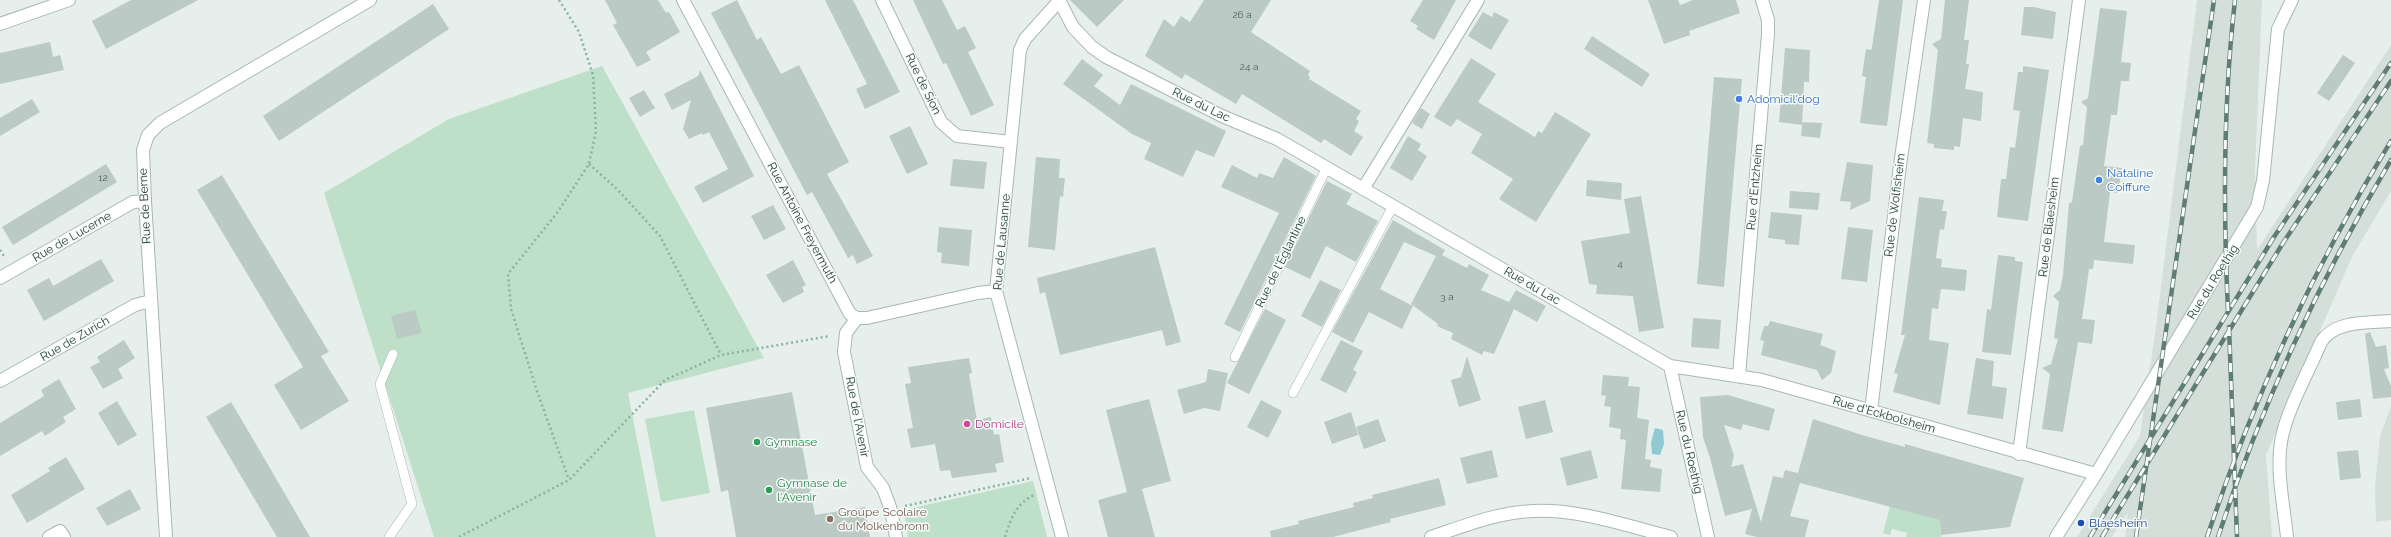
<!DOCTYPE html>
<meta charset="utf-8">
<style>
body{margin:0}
canvas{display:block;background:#e6efeb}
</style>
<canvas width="2391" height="537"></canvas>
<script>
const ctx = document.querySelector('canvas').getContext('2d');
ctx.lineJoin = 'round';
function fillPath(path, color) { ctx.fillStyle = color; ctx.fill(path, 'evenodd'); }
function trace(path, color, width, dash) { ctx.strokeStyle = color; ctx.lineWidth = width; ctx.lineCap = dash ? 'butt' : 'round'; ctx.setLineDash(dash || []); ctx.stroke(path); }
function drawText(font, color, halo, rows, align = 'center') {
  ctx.font = font + ' Raleway,sans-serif'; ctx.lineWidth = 3; ctx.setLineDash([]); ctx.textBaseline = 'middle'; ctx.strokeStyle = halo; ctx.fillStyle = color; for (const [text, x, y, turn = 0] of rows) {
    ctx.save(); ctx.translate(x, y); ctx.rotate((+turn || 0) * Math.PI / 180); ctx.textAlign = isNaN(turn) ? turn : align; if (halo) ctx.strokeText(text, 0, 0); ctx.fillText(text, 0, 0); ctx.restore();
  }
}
fillPath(new Path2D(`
 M2197,0H2262L2255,171L2257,250L2391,45V191L2352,257L2266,455L2272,537H2125L2128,512L2112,537H2077L2140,436L2156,327Z
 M2391,406V520L2376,522L2375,487L2380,436Z`), '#d4dfda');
fillPath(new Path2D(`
 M602,66L764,358L628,393L656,537H434L324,193L449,119Z
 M694,410L710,493L661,502L645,419Z
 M1033,481L1047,537H908L904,510Z
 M1890,506L1940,519L1941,537H1906L1907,533L1892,529L1890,535L1883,533Z`), '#bfe0c8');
fillPath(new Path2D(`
 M1655,428L1663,430L1664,444L1660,455L1652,454L1651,442Z`), '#8ec9d4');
fillPath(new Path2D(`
 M131,0H198L106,49L92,21Z
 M605,0H658L666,13L669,12L680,32L646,52L651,60L637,67L613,25L617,23Z
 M737,0L757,40L761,37L781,74L799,65L849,162L827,174L873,256L857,264L853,255L848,258L812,192L807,195L711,13Z
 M825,0H853L900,92L865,109L856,89L867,84Z
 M913,0H942L957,30L965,26L976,48L968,52L994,105L971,116L946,63L943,64Z
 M1070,0H1124L1097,27Z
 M1204,0H1271L1251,32L1310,71L1308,75L1310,77L1309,79L1361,111L1356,119L1359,121L1354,131L1363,137L1351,156L1324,139L1321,143L1242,94L1236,104L1185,74L1182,79L1145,56L1164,19L1174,27L1181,16L1190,22Z
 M1423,0H1456L1434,40L1416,29L1418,26L1410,21Z
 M1648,0H1678L1680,5L1693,0H1736L1740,13L1689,31L1690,35L1664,44Z
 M1879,0H1903L1887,126L1860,123L1866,77L1862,76L1866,49L1871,50L1872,47Z
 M1945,0H1969L1964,40H1969L1966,64H1969L1965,89L1983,92L1981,121L1963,118L1960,147L1954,146V150L1934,148V144L1927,143L1938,50L1932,44L1941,39Z
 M433,4L449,29L279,141L263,116Z
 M2024,7H2034L2056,12L2053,39L2021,35Z
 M2100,8L2127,11L2121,62L2131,63L2129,81H2121L2117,115H2111L2104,166L2122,168L2118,193L2110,192L2104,242L2135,245L2133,264L2094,260L2093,269H2089L2082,319L2095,320L2092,344L2078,342L2063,432L2042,429L2050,374L2042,368L2051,364L2058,339L2054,338L2059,302L2053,296L2060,290L2063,275L2069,203L2072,202L2080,146L2083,145L2087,107L2081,102L2088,98Z
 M1483,12L1492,17L1494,12L1509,20L1491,50L1468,36Z
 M1592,36L1650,74L1642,87L1584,49Z
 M50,42L53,57L60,55L64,70L0,84V53Z
 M1785,48L1810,50L1809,82H1804L1802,124V122L1822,123L1820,138L1801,136L1802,125L1779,122Z
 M2343,55L2355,63L2329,101L2317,93Z
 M1471,58L1496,74L1478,102L1535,137L1538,131L1542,133L1555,112L1591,134L1536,222L1499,199L1513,179L1471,153L1482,134L1457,119L1451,127L1434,117Z
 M1082,59L1103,75L1094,86L1120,105L1131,84L1226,131L1214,157L1196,150L1183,177L1144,159L1151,143L1132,134L1063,84Z
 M2023,66L2049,70L2028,221L1997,217L2001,179H2006L2010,147L2015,148L2020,111L2013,110L2018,72H2023Z
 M700,70L754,176L703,203L694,187L728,169L709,132L703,135L702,133L689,139L683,129L691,100L672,110L664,94L698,76Z
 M1714,77L1742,79L1724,287L1697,284Z
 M644,90L655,108L640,117L629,98Z
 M32,99L40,112L0,136V118Z
 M1421,108L1430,114L1422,129L1412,123Z
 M910,126L928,164L907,174L889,136Z
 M1408,136L1421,144L1418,150L1427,156L1412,181L1390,168Z
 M1036,157L1060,159L1059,178H1065L1063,197L1060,196L1055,250L1028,247Z
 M1284,157L1316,176L1240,332L1224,324L1279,213L1221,187L1232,165L1257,178L1259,173L1273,178Z
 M953,159L987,162L984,189L950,186Z
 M1847,162L1873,165L1870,201L1850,210L1851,202L1840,201Z
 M106,164L117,182L13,245L2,227Z
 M222,175L329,352L321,356L349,401L301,430L274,385L303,367L197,190Z
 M1587,180L1622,183L1621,200L1586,196Z
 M1327,181L1352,194L1346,204L1378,221L1356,262L1326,246L1310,279L1285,267Z
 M1790,191L1820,193L1818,210L1789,208Z
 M1641,196L1664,328L1639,332L1633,296L1596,294L1597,285L1589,284L1581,241L1630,233L1624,199Z
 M1919,197L1944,200L1942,211H1947L1944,230L1940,229L1936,258L1942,259L1941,267L1967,270L1965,291L1941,289L1938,309L1932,308L1929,340L1949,343L1940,405L1893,392L1898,374L1894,373L1905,335H1901Z
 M773,205L786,229L764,240L751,216Z
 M1771,212L1802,215L1799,245L1785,244V240L1768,238Z
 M1393,220L1445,250L1442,255L1467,268L1469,264L1489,275L1481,290L1509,302L1516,290L1546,306L1537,322L1514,309L1494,354L1484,351L1482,355L1451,339L1453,333L1437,326L1438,324L1411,304L1436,256L1404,242L1380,289L1413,306L1402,329L1369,312L1353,343L1332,332Z
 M939,227L972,230L969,266L941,263L942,253L937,252Z
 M1848,227L1873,230L1867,282L1841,279Z
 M1155,247L1181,342L1166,346L1162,330L1060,355L1045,292L1040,294L1037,278Z
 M1998,255L2015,257V261L2023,262L2011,355L1982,352L1987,309L1991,310Z
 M101,259L114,281L44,321L27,290L49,278L53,286Z
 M793,260L806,285L802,287L804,292L783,303L766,275Z
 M1320,280L1341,290L1322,327L1301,316Z
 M1265,309L1286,320L1249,394L1227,383Z
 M415,310L422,333L397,339L391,316Z
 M1693,318L1721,320L1719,349L1691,347Z
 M1770,321L1823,334L1820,345L1836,351L1831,373L1822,380L1817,370L1761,355L1764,341L1760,340L1764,326H1768Z
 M2370,332L2376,347L2386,345L2389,368L2384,369L2391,386V397L2373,399L2365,334Z
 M124,340L135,358L118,369L123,378L103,389L90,367L100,362L97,357Z
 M1341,340L1363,351L1353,370L1357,372L1346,393L1320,380Z
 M1467,356L1481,400L1459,407L1451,380L1461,377Z
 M969,358L972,373L969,374L977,420L991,417L994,435L999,434L1004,462L995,464L997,472L952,478L950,470L940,471L935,444L911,448L907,429L913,428L905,384L911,383L908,367Z
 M1976,358L1994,361L1992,386L2007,388L2003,419L1967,414Z
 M1208,369L1228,373L1220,411L1204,408L1184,414L1177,390L1206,382Z
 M1603,375L1629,377L1628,386L1640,387L1637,418L1649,420L1645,459L1651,460L1650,467L1662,469L1660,492L1621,489L1626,440L1620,439L1621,429L1609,427L1611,407L1604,406L1606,396L1601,395Z
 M59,379L76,409L63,417L66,422L45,436L42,431L0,456V423L44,396L41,390Z
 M792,392L815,515L865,507L870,537H736L728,490L721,492L706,408Z
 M1728,395L1775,409L1769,431L1743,424L1741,430L1724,425L1734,456L1731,467L1743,464L1761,522L1773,476L1783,478L1785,470L1798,473L1813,419L1862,435L1905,447V444L2024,478L2010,527L1941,535L1940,520L1800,483L1790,516L1809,520L1805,537H1757L1745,534L1752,509L1725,516L1710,458L1703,437L1700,397Z
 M1149,399L1171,481L1142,489L1155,537H1108L1098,500L1127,492L1106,410Z
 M2360,399L2362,417L2338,420L2336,402Z
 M1261,400L1282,411L1268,438L1247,427Z
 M1545,400L1553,432L1526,439L1518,407Z
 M117,401L137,435L118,446L98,413Z
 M231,402L253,439L310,537H277L206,417Z
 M1351,412L1358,435L1332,444L1324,422Z
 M1378,419L1386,441L1364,449L1356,427Z
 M1492,450L1498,477L1467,484L1460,458Z
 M1591,450L1598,478L1567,486L1560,458Z
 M2358,450L2361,478L2340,480L2337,452Z
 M66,457L85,489L27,523L11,495L50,471L48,468Z
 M1439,478L1446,505L1390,519L1391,522L1333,537H1271L1270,531L1299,524L1298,521L1354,507L1353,503L1373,498L1372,495Z
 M130,489L141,509L107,526L96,508Z`), '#bbcac4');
const lane = new Path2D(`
 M1235,357L1327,167
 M1293,393L1393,206
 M389,537L412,504L380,384L393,354`);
const street = new Path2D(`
 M683,0L850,314L857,318H867L978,293L996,291
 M882,0L941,122L957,136L1011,142
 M1059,0L1073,27L1092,47L1106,57L1222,116L1277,139L1670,366L1762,380L2096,474
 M1059,1L1025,39L1020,50L996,291L1062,537
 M0,24L69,0
 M1363,189L1478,0
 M0,278L133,202L145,201
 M857,318L846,333L844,352L867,467L883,488L891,510L896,537
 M1670,366L1708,537
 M1739,375L1768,34V20L1762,0
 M0,381L135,305L151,301
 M1871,411L1900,165L1924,0
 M2019,454L2079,0
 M49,537L60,531L64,537
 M166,537L145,201L143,150L148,135L160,123L370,0
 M1431,537C1464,526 1498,512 1534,511C1580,509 1627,526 1671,537
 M2056,537L2096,474L2257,207L2263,181L2278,29L2292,0
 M2287,537C2284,508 2276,470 2281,442C2286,411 2309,371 2321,342C2335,320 2368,323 2391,321`);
trace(lane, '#a8b8b2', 10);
trace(street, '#a8b8b2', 14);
trace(new Path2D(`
 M559,0L579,32L593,75L596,131L589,164L557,213L508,274L511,309L537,391L569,480
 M589,164L617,189L660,236L721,355
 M0,250L5,258
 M905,506L1031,478
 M459,537L569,480L665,380L721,355L830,336
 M1005,537C1011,518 1016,503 1036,494`), '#86b3a5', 2.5, [2, 3]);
trace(lane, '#fff', 9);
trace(street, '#fff', 12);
const rail = new Path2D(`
 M2228,311C2223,207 2223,104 2235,0
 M2229,327L2237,537
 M2090,537L2274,237L2391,63
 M2102,537L2283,243L2391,81
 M2136,537L2214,0
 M2207,537C2253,399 2315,265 2391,141
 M2218,537C2261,406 2320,279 2391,160`);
trace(rail, '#5f7d75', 4.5);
trace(rail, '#f7fbf9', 3, [9]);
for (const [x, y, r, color] of [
 [1739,99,4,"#3f7fe0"],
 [2099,180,4,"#3f7fe0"],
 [967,424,4,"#d1479c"],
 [757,442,4,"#2e9e5b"],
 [769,490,4,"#2e9e5b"],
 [830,519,4,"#8d6e63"],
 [2081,523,4,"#1a4fb4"]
]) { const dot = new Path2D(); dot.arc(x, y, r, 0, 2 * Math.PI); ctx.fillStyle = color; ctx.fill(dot); trace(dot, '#f7fbf9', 1.5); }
drawText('10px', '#4a645c', null, [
 ["26 a",1242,15],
 ["24 a",1249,67],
 ["12",103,178],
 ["4",1620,264],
 ["3 a",1447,297]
]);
drawText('12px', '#24423a', '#f7fbf9', [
 ["Rue de Sion",923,84,64],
 ["Rue du Lac",1201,105,26],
 ["Rue d'Entzheim",1755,187,-85],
 ["Rue de Wolfisheim",1895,205,-83],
 ["Rue de Berne",145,206,-93],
 ["Rue Antoine Freyermuth",802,223,62],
 ["Rue de Blaesheim",2049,227,-83],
 ["Rue de Lucerne",72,237,-30],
 ["Rue de Lausanne",1002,242,-85],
 ["Rue de l'Églantine",1281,262,-64],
 ["Rue du Roethig",2213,282,-58],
 ["Rue du Lac",1532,286,30],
 ["Rue de Zurich",75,339,-30],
 ["Rue d'Eckbolsheim",1884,415,16],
 ["Rue de l'Avenir",857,417,79],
 ["Rue du Roethig",1689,452,77]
]);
drawText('12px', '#366cbe', '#f7fbf9', [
 ["Adomicil'dog",1747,99],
 ["Nataline",2107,173],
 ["Coiffure",2107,187]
], 'left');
drawText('12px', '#b23c85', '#f7fbf9', [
 ["Domicile",975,424]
], 'left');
drawText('12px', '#27864d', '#f7fbf9', [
 ["Gymnase",765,442],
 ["Gymnase de",777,483],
 ["l'Avenir",777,497]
], 'left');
drawText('12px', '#785e54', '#f7fbf9', [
 ["Groupe Scolaire",838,512],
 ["du Molkenbronn",838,526]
], 'left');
drawText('12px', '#164399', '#f7fbf9', [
 ["Blaesheim",2089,523]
], 'left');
</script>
